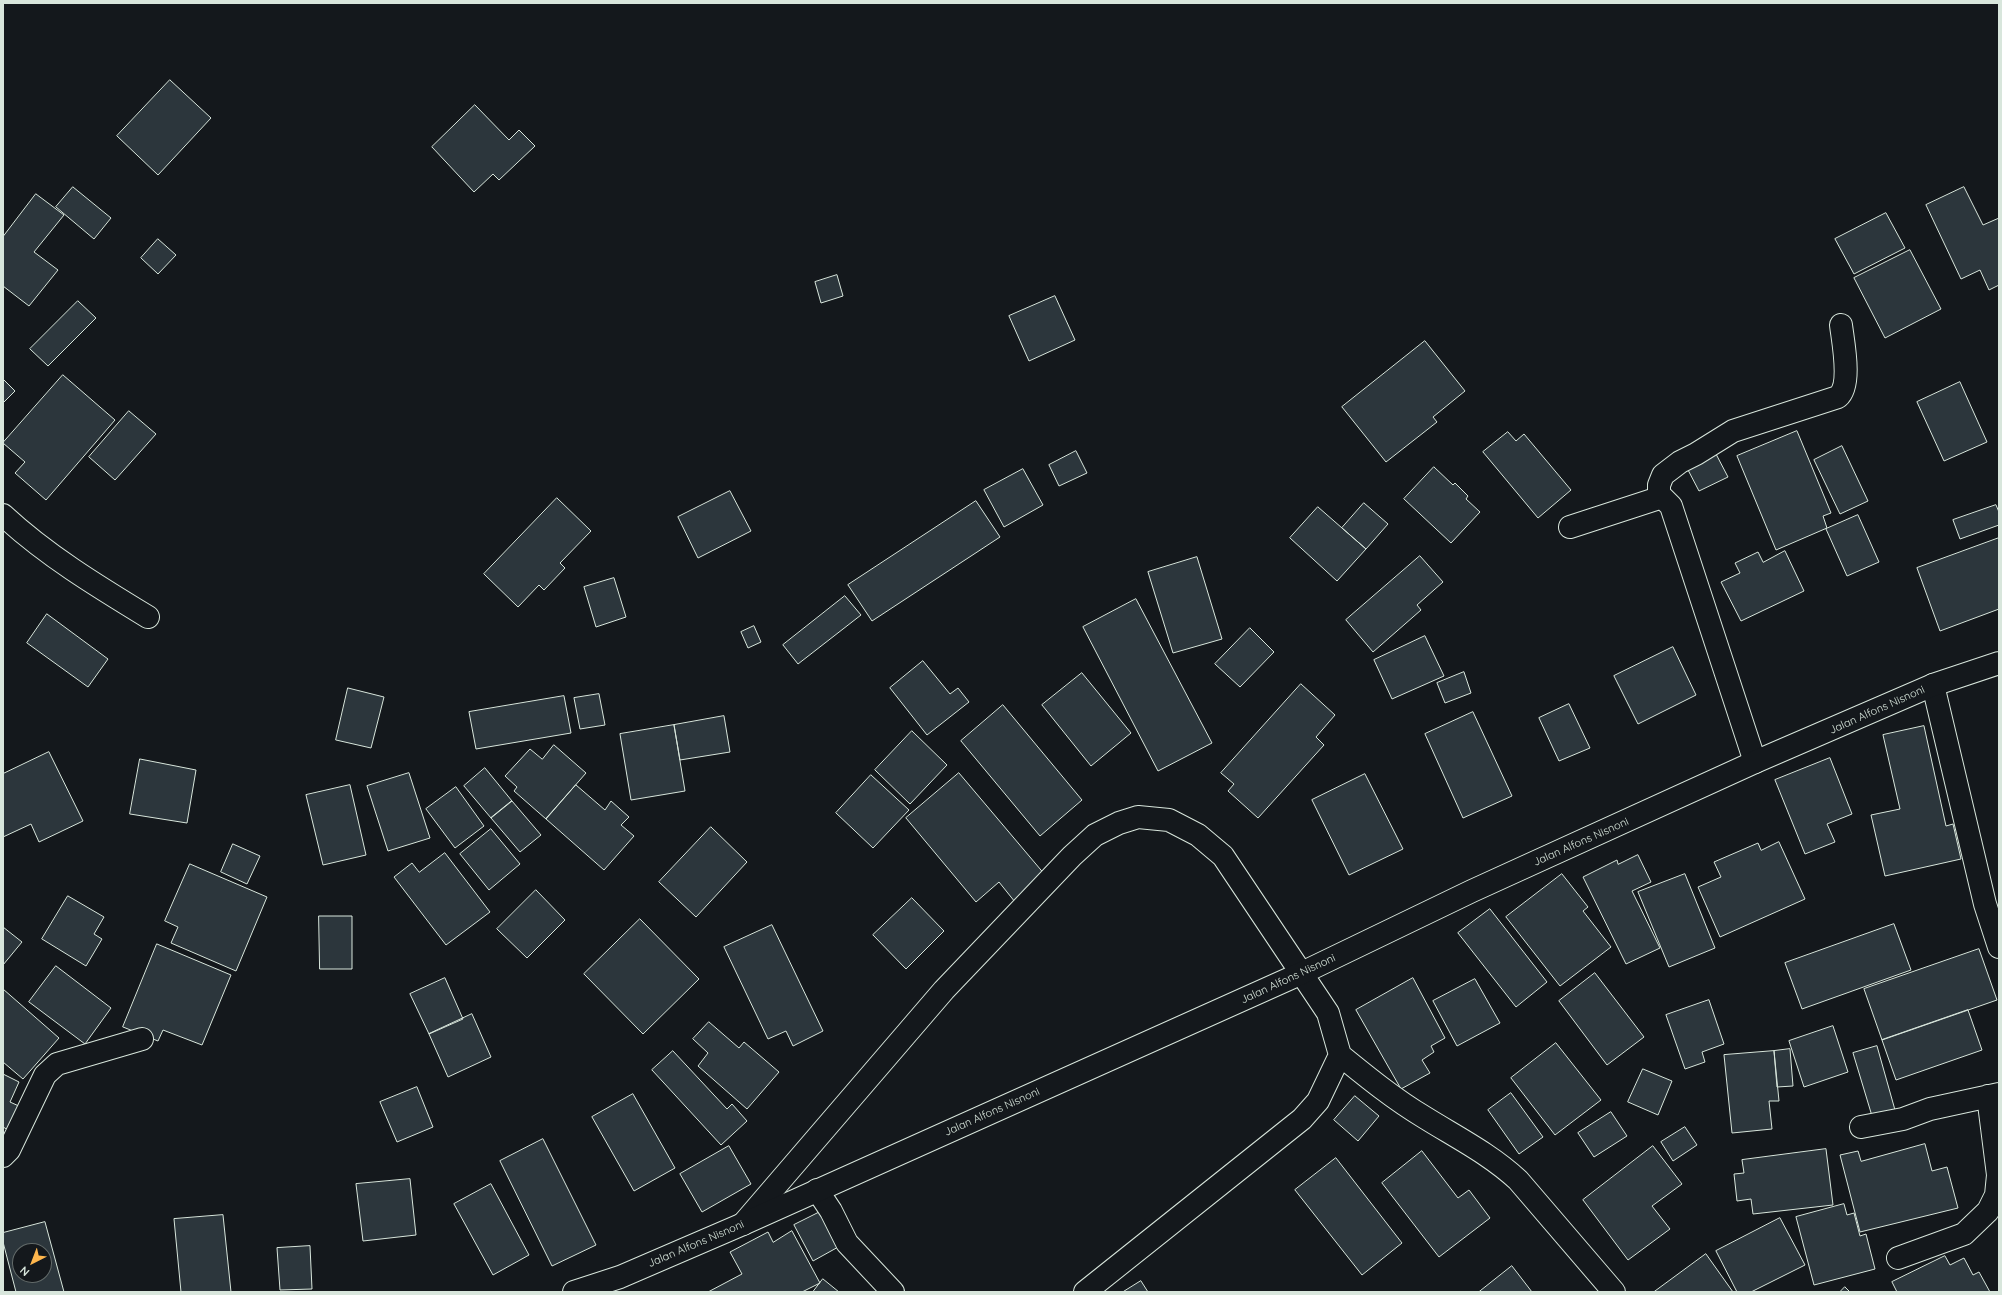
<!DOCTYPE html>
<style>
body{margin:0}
#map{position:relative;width:2002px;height:1295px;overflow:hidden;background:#14181c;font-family:Quicksand,sans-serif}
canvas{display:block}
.frame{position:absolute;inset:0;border:4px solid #d8e6dc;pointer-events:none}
.north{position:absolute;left:12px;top:1243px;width:40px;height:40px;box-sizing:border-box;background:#14181c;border:1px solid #626a69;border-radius:50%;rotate:222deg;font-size:11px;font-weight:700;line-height:16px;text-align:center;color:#d8e6dc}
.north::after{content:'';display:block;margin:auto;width:14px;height:18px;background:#ffb74d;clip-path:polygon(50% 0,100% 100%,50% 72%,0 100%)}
</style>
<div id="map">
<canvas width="2002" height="1295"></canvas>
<div class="frame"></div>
<div class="north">N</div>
</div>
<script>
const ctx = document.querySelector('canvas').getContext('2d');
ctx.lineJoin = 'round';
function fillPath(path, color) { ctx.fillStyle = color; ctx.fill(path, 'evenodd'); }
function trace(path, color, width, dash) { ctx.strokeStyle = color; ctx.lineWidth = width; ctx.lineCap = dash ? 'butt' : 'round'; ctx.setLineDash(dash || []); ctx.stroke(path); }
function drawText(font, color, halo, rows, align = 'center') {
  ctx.font = font + ' Quicksand,sans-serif'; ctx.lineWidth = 3; ctx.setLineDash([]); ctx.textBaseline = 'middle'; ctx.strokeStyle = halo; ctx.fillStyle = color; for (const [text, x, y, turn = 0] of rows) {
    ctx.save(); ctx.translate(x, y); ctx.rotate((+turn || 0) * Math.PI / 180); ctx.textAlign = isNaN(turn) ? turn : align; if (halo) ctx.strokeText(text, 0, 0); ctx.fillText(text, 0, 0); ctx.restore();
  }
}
const building = new Path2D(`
 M170,80L211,118L158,175L117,136Z
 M475,105L509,140L519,130L535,146L499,180L493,174L474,192L432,147Z
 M73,187L111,218L94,239L56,207Z
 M1964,187L1983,225L1999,218V285L1989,290L1980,270L1961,279L1926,205Z
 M36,194L64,215L34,252L58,270L29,306L3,286V237Z
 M1886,213L1905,248L1854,274L1835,239Z
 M158,239L176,255L158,274L141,258Z
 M1910,250L1941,309L1885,338L1854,278Z
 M837,275L843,296L821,303L815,282Z
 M1055,296L1075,340L1029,361L1009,316Z
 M78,301L96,318L48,366L30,349Z
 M1425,341L1465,391L1433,417L1437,422L1386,462L1342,407Z
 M63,375L115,420L46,500L15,473L25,462L3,443Z
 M3,379L15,391L3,403Z
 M1960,382L1987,442L1944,461L1917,402Z
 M129,411L156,434L115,480L89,457Z
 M1797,431L1831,513L1823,516L1827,528L1776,550L1737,456Z
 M1508,432L1516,441L1524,434L1571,490L1538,518L1483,452Z
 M1842,446L1868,501L1840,514L1814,460Z
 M1076,451L1087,473L1059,486L1049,465Z
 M1716,454L1728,477L1699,491L1687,468Z
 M1434,467L1453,485L1455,483L1468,496L1466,499L1480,512L1451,543L1404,499Z
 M1023,469L1043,505L1004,527L984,490Z
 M730,491L751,531L698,558L678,517Z
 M557,498L591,531L560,563L565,568L544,590L539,585L518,607L484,574Z
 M976,501L1000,537L872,621L848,585Z
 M1364,503L1388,524L1366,549L1342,528Z
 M1996,505L1999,512V525L1960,539L1953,520Z
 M1318,507L1366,549L1337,581L1290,538Z
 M1858,515L1879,562L1847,576L1826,529Z
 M1999,538V609L1940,631L1917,568Z
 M1785,551L1804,591L1741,621L1721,582L1740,573L1735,563L1758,552L1763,562Z
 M1420,556L1443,582L1417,605L1421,610L1373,652L1346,620Z
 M1197,557L1222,639L1173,653L1148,572Z
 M614,578L626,617L596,627L584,587Z
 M845,596L861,615L798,664L783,645Z
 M1136,599L1212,743L1158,771L1083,627Z
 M47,614L108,659L88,687L27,643Z
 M754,626L761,642L748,648L741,632Z
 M1250,628L1274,652L1240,687L1215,664Z
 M1425,636L1444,676L1392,699L1374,660Z
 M1673,647L1696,695L1638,724L1614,676Z
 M923,661L950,694L958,688L969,702L927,735L890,688Z
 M1464,672L1471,693L1445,703L1437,683Z
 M1082,673L1131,733L1091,766L1042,705Z
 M1301,684L1335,715L1316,737L1324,745L1258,818L1228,791L1234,784L1221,773Z
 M348,688L384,697L371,748L336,740Z
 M599,694L605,725L580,729L574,698Z
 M564,696L571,733L476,749L469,712Z
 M1569,704L1590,748L1559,761L1539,718Z
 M1003,705L1082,800L1040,836L961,741Z
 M1473,712L1512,796L1463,818L1425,734Z
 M724,716L730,752L680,760L674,725Z
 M674,725L685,791L631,800L620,734Z
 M1924,726L1946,826L1953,824L1961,859L1885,876L1871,815L1900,809L1883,735Z
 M912,731L947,765L910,804L875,770Z
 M554,745L586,773L546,819L514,791L517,787L505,776L530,749L542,759Z
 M49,752L83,821L39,842L31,824L3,837V774Z
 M1830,758L1852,814L1827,824L1835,842L1805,854L1775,780Z
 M140,759L196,770L187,823L130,814Z
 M485,768L512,801L491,818L464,786Z
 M409,773L430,838L388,851L367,786Z
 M959,773L1046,876L1015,902L999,882L976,902L906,818Z
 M1365,774L1403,849L1349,875L1312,800Z
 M871,775L909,810L873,848L836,813Z
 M350,785L366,855L323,865L306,795Z
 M576,785L605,810L611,801L629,817L621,825L634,836L604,870L546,819Z
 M456,787L484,826L455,848L426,809Z
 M512,801L541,835L520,852L491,818Z
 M711,827L747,862L696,917L659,882Z
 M491,829L520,864L489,890L460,854Z
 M1779,842L1805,899L1720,937L1698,887L1721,877L1714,862L1758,843L1761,850Z
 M233,844L260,856L247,884L221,872Z
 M445,853L490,912L446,945L394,877L412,863L419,872Z
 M1638,855L1651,882L1632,891L1660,948L1626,964L1583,877L1617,860L1618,864Z
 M190,864L267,897L236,971L171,943L178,927L165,921Z
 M1562,874L1588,907L1583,911L1611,947L1560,986L1506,917Z
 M1685,874L1715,948L1669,967L1638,892Z
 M536,890L565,920L527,958L497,929Z
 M68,896L104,917L94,934L102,939L86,966L42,939Z
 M912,898L944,931L906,969L873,935Z
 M1490,909L1547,982L1516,1007L1458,933Z
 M319,916H352V969H320Z
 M640,919L699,979L643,1034L584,974Z
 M1894,924L1911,970L1802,1009L1785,963Z
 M772,925L823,1031L793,1046L786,1031L768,1039L724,947Z
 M3,927L22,942L3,965Z
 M157,944L231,975L202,1045L163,1030L158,1041L123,1027Z
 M1979,949L1997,1000L1882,1040L1864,989Z
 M56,966L111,1008L85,1044L29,1002Z
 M1595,973L1644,1037L1607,1065L1559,1001Z
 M445,978L463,1019L429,1034L410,994Z
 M1413,978L1445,1038L1431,1046L1434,1052L1422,1060L1430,1073L1401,1089L1356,1010Z
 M1475,979L1500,1023L1457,1046L1433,1001Z
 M3,989L59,1038L23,1079L3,1062Z
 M1709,1000L1724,1044L1702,1052L1705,1062L1685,1069L1666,1015Z
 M1968,1010L1982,1050L1896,1080L1882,1040Z
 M472,1014L491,1057L448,1077L429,1034Z
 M709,1022L739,1048L744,1042L779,1072L747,1109L698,1066L708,1053L693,1039Z
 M1833,1026L1848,1072L1804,1087L1789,1041Z
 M1556,1043L1601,1100L1555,1135L1511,1078Z
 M1877,1046L1895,1110L1872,1116L1853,1053Z
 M1790,1049L1793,1086L1777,1087L1774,1051Z
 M673,1051L727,1109L732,1104L747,1121L721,1145L652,1070Z
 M1774,1051L1779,1101H1769L1772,1129L1732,1133L1724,1055Z
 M1643,1069L1672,1081L1658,1115L1628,1102Z
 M3,1074L19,1082L10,1102L21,1107L10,1131L3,1127Z
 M417,1087L433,1127L397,1142L380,1102Z
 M1511,1093L1543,1137L1519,1154L1488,1110Z
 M633,1094L675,1168L634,1191L592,1117Z
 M1355,1096L1379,1116L1358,1141L1334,1120Z
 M1611,1112L1627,1136L1594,1157L1578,1133Z
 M1685,1127L1697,1145L1673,1161L1661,1142Z
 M543,1139L596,1245L552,1266L500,1161Z
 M1925,1144L1932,1171L1947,1167L1958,1208L1860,1232L1840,1155L1858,1151L1861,1161Z
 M729,1146L751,1184L702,1212L680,1174Z
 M1653,1146L1682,1184L1652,1206L1670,1229L1628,1260L1583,1200Z
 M1826,1149L1833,1205L1753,1214L1751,1199L1737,1201L1734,1174L1744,1173L1742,1160Z
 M1422,1151L1458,1198L1469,1190L1490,1218L1439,1257L1382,1183Z
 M1336,1158L1402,1243L1362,1275L1295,1190Z
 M410,1179L416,1235L363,1241L356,1184Z
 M491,1184L529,1255L493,1275L454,1204Z
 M1844,1204L1847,1215L1854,1213L1860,1236L1866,1234L1875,1269L1814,1285L1796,1217Z
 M822,1211L840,1246L813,1261L794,1225Z
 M223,1215L231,1292H181L174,1219Z
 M1780,1218L1805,1265L1751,1292H1737L1716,1251Z
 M45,1222L64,1292H16L3,1242V1233ZM20,1251H44V1275H20Z
 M792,1231L820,1283L802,1292H708L742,1274L730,1252L768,1232L773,1242Z
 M310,1246L312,1289L280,1290L277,1248Z
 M1706,1254L1733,1292H1654Z
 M1945,1256L1950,1265L1964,1258L1973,1275L1979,1272L1990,1292H1897L1892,1282Z
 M1512,1266L1532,1292H1479Z
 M823,1279L839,1292H813Z
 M1141,1281L1148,1292H1123Z
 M1845,1287L1850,1292H1840Z`);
fillPath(building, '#2c363c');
trace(building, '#d8e6dc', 1);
const minor = new Path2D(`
 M1659,498V485L1663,475L1680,462L1696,454L1733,431L1838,397C1852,385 1843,342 1841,325
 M3,515C46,555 97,586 148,617
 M1570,527L1659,498H1663L1671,506L1755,762
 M1933,685L1985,904L1999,947
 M1340,1055C1367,1077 1394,1099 1424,1117C1456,1137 1490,1154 1518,1180L1614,1292
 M1861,1127L1903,1119L1930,1109L1999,1094
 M3,1156L9,1150L45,1075L57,1064L142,1039
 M817,1190L831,1211L847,1243L893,1292
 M743,1224L944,990L1072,856L1095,835L1119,823L1138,817L1169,820L1198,835L1223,856L1328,1013L1340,1055L1318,1101L1302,1119L1085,1292
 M1898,1258L1964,1234L1988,1211L1996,1195L1998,1175L1988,1096`);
const major = new Path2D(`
 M574,1292L620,1277L743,1224L1302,973L1472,891L1755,762L1933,685L1999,663`);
trace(minor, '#d8e6dc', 24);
trace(major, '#d8e6dc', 24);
trace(minor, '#14181c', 22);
trace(major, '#14181c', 22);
drawText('11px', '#d8e6dc', '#14181c', [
 ["Jalan Alfons Nisnoni",1877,710,-24],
 ["Jalan Alfons Nisnoni",1581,842,-24],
 ["Jalan Alfons Nisnoni",1288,979,-25],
 ["Jalan Alfons Nisnoni",992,1112,-24],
 ["Jalan Alfons Nisnoni",696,1244,-23]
]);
</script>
